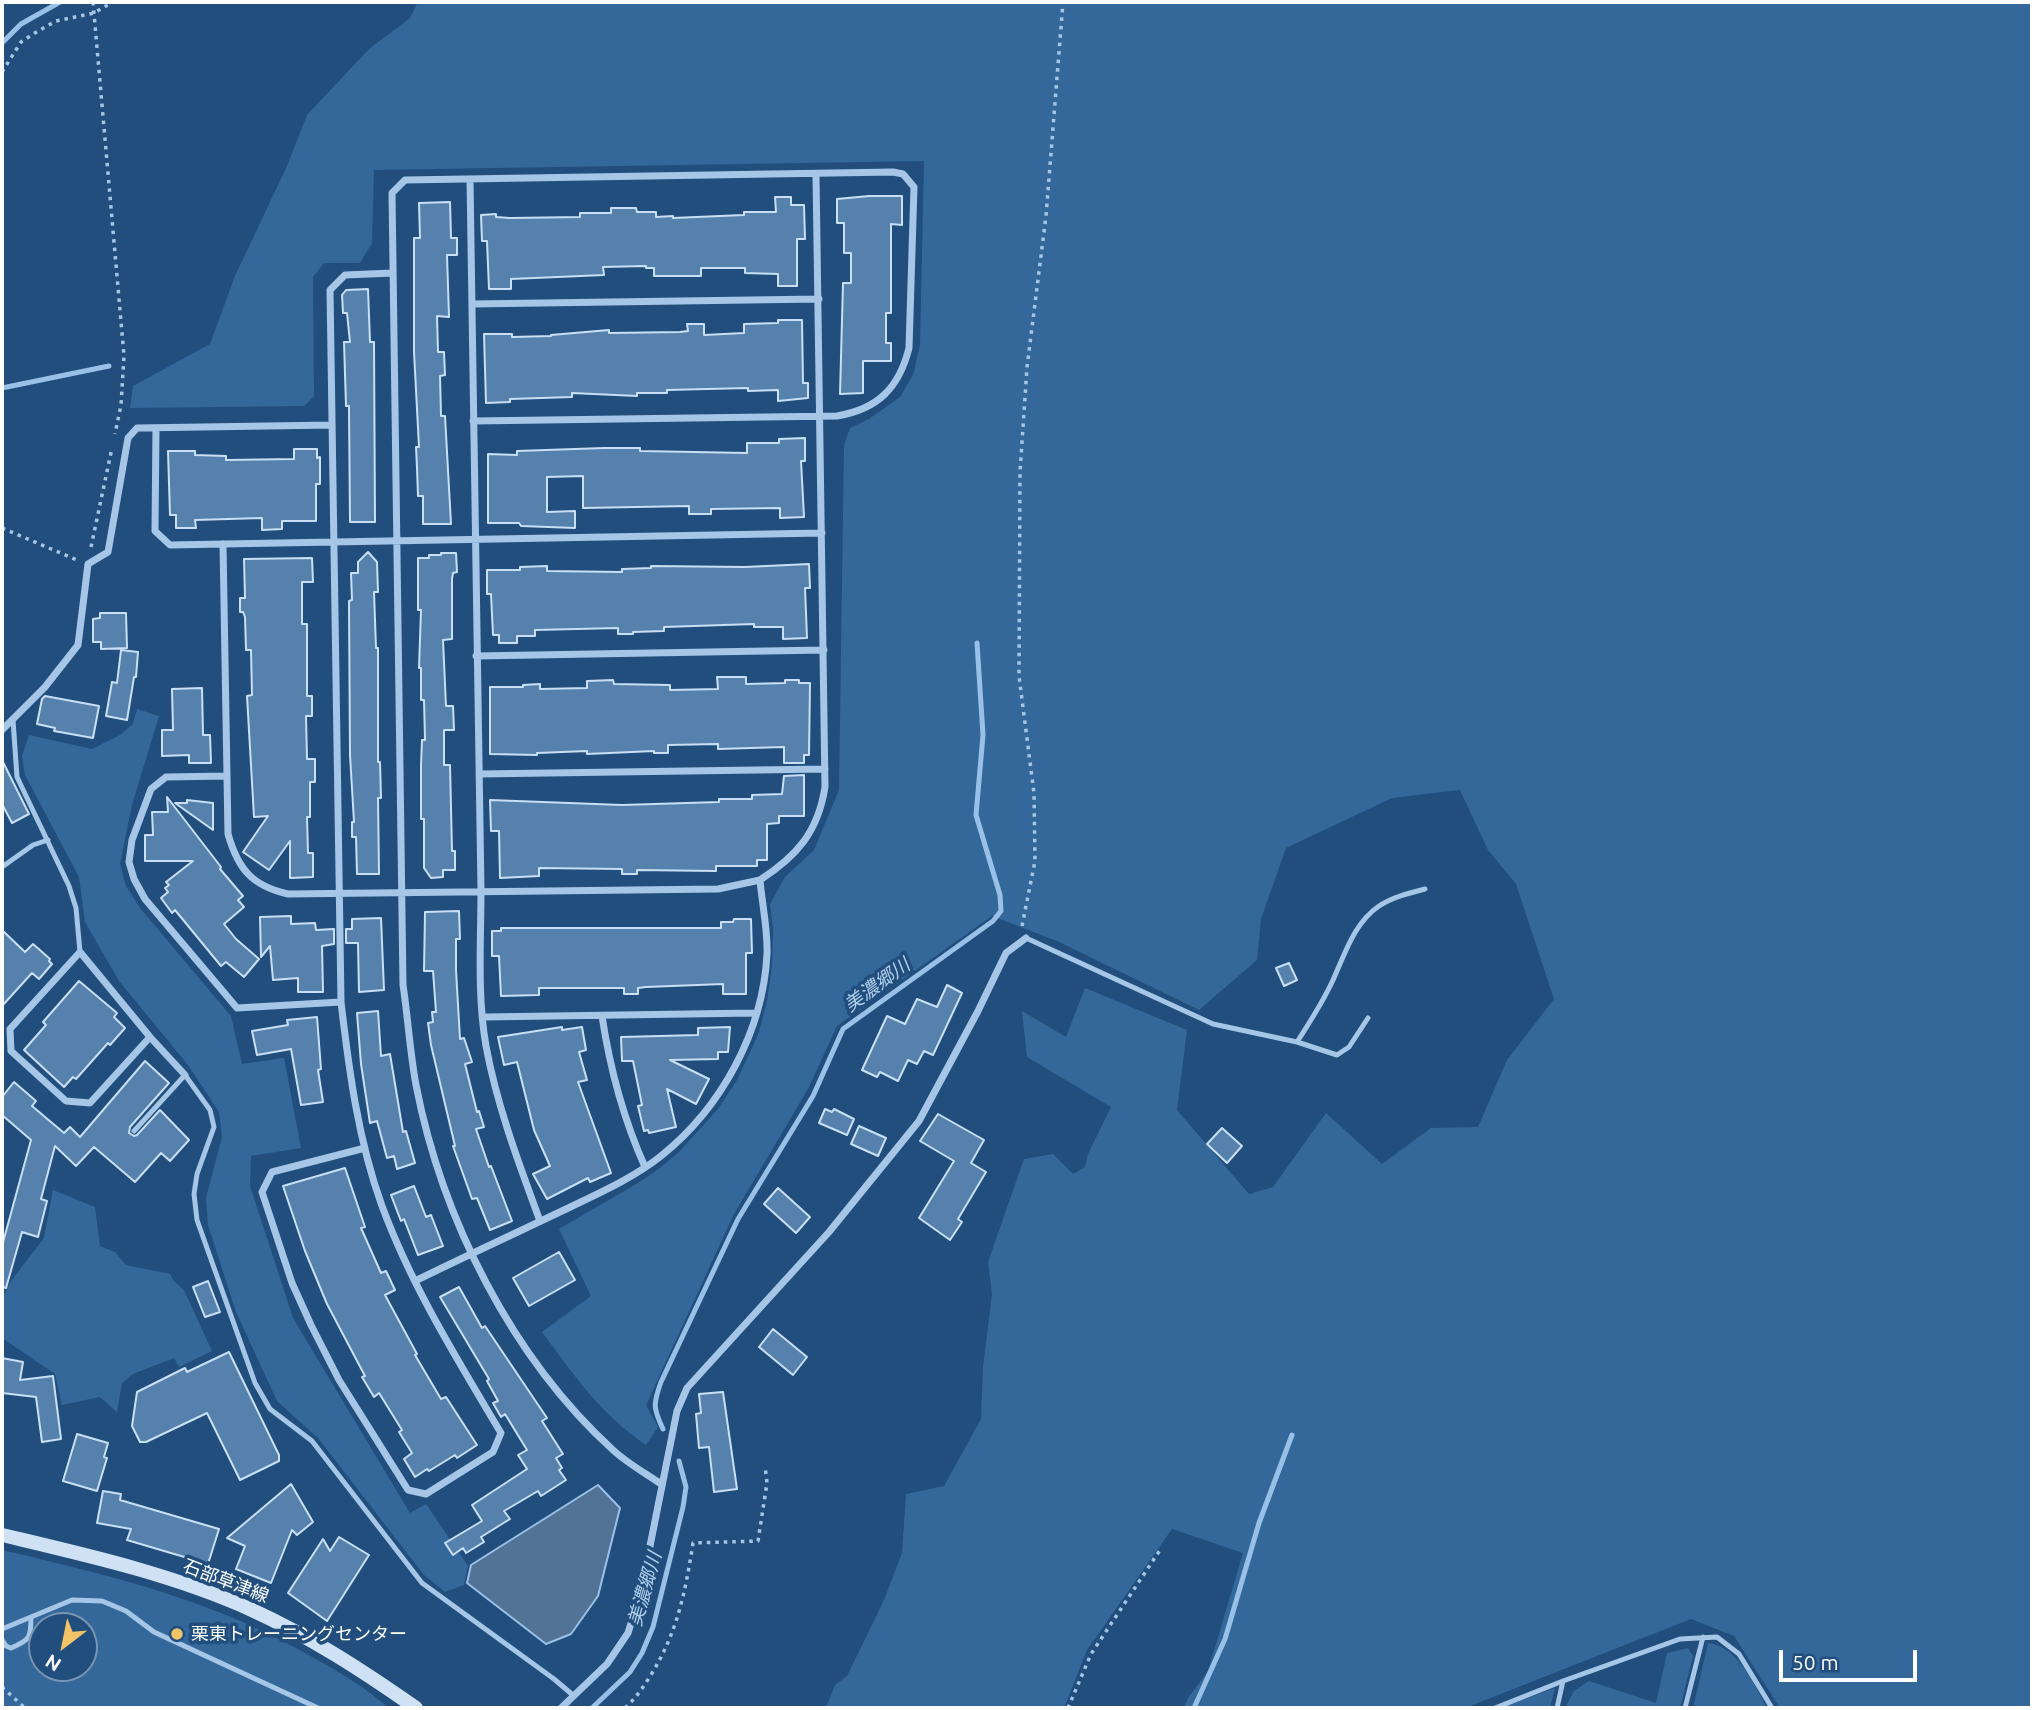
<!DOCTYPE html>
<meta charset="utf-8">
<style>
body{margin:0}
#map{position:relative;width:2034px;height:1710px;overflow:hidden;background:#214e7d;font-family:Ubuntu,sans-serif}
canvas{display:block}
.frame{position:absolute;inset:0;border:4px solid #fff;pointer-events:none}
.north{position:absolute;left:28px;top:1612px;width:70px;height:70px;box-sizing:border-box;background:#214e7d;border:2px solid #7a95b1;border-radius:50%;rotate:212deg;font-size:19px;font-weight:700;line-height:28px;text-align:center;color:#fff}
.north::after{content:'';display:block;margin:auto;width:24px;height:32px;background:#f3c467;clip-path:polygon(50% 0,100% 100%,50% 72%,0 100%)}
.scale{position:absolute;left:1779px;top:1650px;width:138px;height:32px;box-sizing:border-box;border:4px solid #fff;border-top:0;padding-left:9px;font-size:21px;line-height:24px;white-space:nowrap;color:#fff;-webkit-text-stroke:5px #214e7d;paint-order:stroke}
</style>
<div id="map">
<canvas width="2034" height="1710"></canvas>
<div class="frame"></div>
<div class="north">N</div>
<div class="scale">50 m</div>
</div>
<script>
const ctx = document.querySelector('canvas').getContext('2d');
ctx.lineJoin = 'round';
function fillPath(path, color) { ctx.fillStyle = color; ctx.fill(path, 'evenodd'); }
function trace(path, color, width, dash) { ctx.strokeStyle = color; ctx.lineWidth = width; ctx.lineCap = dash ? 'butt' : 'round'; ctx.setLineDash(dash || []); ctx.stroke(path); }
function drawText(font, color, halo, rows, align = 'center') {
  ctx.font = font + ' Ubuntu,"Noto Sans JP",sans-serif'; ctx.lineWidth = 7; ctx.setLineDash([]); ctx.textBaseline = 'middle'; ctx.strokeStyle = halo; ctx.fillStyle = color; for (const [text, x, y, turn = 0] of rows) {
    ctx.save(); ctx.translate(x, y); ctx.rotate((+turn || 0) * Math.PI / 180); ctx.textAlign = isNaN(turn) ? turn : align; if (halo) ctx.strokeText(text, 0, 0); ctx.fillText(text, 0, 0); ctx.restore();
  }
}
fillPath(new Path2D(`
 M418,2H2032V1708H1780L1734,1636L1691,1619L1465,1708H1184L1188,1698L1208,1671L1243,1553L1172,1529L1087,1650L1064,1708H826L835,1685L847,1676L884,1600L902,1553L906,1494L944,1486L981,1419L983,1367L992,1294L988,1262L1024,1159L1053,1154L1073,1174L1085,1167L1088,1154L1111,1107L1027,1057L1022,1011L1066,1037L1085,988L1187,1030L1177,1110L1249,1194L1273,1187L1326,1113L1382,1164L1431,1128L1478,1127L1507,1060L1554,999L1516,884L1488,850L1460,790L1392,798L1286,848L1261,919L1257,960L1199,1010L1057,941L992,916L837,1026L808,1089L734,1214L646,1405L658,1427L646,1445C600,1414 574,1375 542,1332L591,1296L559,1229L638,1183L660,1168L679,1152L718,1109L737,1080L758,1035L767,1001L772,966L773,929L770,904L785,877L814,850L839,790L844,445L850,428L869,419L900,397L913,375L920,345L924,161L374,170L372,243L360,263H324L313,277L314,396L304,406L130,408L133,386L210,344L235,276L287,166L307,115L369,49L410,18Z
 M137,709L159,716L132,805L120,864L126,886L140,908L231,1016L242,1064L284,1058L301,1148L251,1156L250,1186L293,1318L410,1513L426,1504L468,1566L464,1585L445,1592L424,1575L318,1438L277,1401L236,1312L208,1225L206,1198L222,1137L219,1112L188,1065L119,981L85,922L79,877L25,775L22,756L29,735L92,749L120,735L133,724Z
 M53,1190L95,1207L100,1246L115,1252L126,1265L170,1274L174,1281L184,1290L212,1351L179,1367L174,1358L133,1374L122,1383L117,1412L100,1397L62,1405L55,1374L2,1338V1298L11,1281L44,1238Z
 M2,1550C113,1576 214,1600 314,1658C340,1672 367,1689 389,1708H2ZM42,1626H84V1668H42Z
 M1708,1643C1738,1646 1754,1685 1767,1708H1693Z
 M1688,1648L1693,1656L1680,1708H1565L1574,1691L1589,1681L1656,1703L1667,1653Z
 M1555,1688L1550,1708H1501Z`), '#34689b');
const water = new Path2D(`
 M598,1485L620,1508L598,1596L571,1634L546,1644L467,1583L471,1565Z`);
fillPath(water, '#537396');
trace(water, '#99c1e7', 2);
trace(new Path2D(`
 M2,43L21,24L60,2
 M2,388L109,366
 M663,1429C653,1408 653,1404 661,1382L738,1219L813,1096L843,1029L993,921L1001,911L1000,895L976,815L983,735L977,643
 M592,1708L630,1672L642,1653L653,1627L683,1507L686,1487L679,1461
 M1194,1708L1225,1639L1259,1523L1292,1435`), '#99c1e7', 5);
const building = new Path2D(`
 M869,196H902V225L891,224V313H886V343H891V361H863V393L840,394L843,283H851V253H844V223H837V199Z
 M775,197H791V205H804L805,239H797V286H778V274L745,273V268H701V276H654V268H646V266L603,267L604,275L511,279V289H489L487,241H482L481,215L496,214V217L510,218L580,217V213H611V208H636L637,212H656V217L673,216V218L744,215V212H776Z
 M450,202L451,238H457V255H447L449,317L437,316L438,352H444L445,375L440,376L441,416H445L451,524H423V496H418L417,468L416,447H419L414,352V238H420L419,203Z
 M368,289L370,342H374L375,522H350L349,406H346L344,342H350L347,313H343L342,295L346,290Z
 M778,320H802L803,383H808V398L778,401V390L748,391V388L667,390V393H637V396L572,393V397L510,399V402L486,403L484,334H512V337L551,336V335L609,330V333L680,332L688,331L687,324H704V335L744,333V324L778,323Z
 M805,438V461H801L804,517L780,518V508L711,509V514H689V506L583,508V476L547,477V512L575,511V528L521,526L519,523H488V454L517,455V451L604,448H640V451L747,453V443H779V439Z
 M294,449H317V458L320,457V484H316V521H282V529L262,530V518L195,520L196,528H176V515H170L168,451H195V455L226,456V460L294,459Z
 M368,552L377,562L378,592H374L376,648H378V762H380L381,798H378L379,874H357L356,837H352V822H354L350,755L349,601L352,600L351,573H358V562Z
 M441,553H456L457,572L453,573L452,579V639L443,640L446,706H453L454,730H444V765H450L452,851H455V870H443V877L431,878L424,868V819H421V765L422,740H425L424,700H421V668H419L421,610H418V558H429V555H441Z
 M312,558L313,582H302V624H307V696H312V716H306L307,759H315V782H310V817H307L308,853H313V877L290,878V841L269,870L243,852L268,816L254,817L247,696L252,695L251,650H246L245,617L243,612H240V598H245L244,559Z
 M809,564L810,588H805L807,638L783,639V627H754V624L664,627V631L633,632V634H618V628L535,630V636H517V643H499V635H493L491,594H487V570H520V567L547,566V571L622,572V569L651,568V566L745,567Z
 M100,613H126L127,648L101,649V642H93V619L100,618Z
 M121,650L138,652L136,677H134L127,720L106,716L112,682L117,683Z
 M717,677H746V684L785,683V680H799V683H810L809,755H804V763H784V747L718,749V744L668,745V753H654V751L587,754V751L537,753V755L490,754V687H523V685L540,684V689L587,688V681L613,680L614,684L670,685V690L718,689Z
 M202,688L203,735H210L211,763H189V755L162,756V730H173L172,689Z
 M45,696L99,706L93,738L54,731L55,728L37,724L42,699Z
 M2,760L29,814L12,823L2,804Z
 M804,775V816H779V823L767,824V860H757V866H716V871L637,870V874H622V869L539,868V876L500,878L499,831H491L490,800L622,805L719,802V799H752V795L782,794L784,776Z
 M167,797L221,867L220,869L243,896L238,900L244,907L224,924L236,939L259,959L244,977L226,962L221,966L175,910L172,913L161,898L168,892L165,888L169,885L166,882L193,861H145V835H153L152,812H168Z
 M187,800L213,803V830L175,803H187Z
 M459,911L460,939H456V970L460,1039L464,1038L472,1062L465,1064L477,1112L479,1111L484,1127L476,1129L489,1167L491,1166L512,1221L490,1230L477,1198L472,1199L453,1146H455L431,1045L428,1023L433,1022L432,1012H436L433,971H424L425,912Z
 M291,916V924L315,923L316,930L334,929V944L322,946L323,992H298V978L273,980L270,946L261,957L260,917Z
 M381,918L384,990L359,992L358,943H346V929H352V919Z
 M734,919H751L752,953H746V994H723V984L646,987L638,988V994H624V988H539V995L501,996L499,956H492V931H501V928H721V922H733Z
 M2,930L25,952L33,944L50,959L49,961L52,964L39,979L32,973L2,1006Z
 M1289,963L1297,980L1284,986L1276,968Z
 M79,981L117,1013L114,1017L125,1028L110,1045L108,1043L76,1079L73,1077L64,1087L24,1050L46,1025L43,1022Z
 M947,985L962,993L933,1055L924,1051L917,1064L908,1060L898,1081L880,1072L877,1077L862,1070L887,1016L905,1024L917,999L937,1007Z
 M378,1011L381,1056L390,1054L403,1132L406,1131L415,1163L397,1169L394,1156L387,1158L377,1121L370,1123L361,1064L357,1013Z
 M317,1017L321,1069L318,1070L323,1102L301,1105L291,1049L257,1055L252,1031L288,1025L287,1020Z
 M562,1027V1030L582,1027L586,1050L579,1052L587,1080L578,1082L611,1173L590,1182L588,1178L547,1199L533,1174L550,1166L534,1130L517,1062L504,1065L498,1037Z
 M730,1027L728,1052H718V1059L670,1060L709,1079L696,1104L667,1089L676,1127L649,1133L648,1130L644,1131L638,1106L642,1105L633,1061H622L621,1037L698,1035V1028Z
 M145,1061L169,1083L130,1127L129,1133L134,1136L137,1135L160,1110L189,1140L170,1161L161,1153L135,1182L94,1147L76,1166L55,1146L41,1199L47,1201L38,1237L22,1232L6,1288L2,1287V1246L31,1140L2,1115V1097L14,1082L36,1101L32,1106L64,1133L70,1127L80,1137Z
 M825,1109L832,1112L834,1109L854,1119L847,1135L819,1123Z
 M938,1114L984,1140L971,1163L986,1172L958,1219L962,1222L950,1240L919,1218L954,1161L920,1141Z
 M859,1126L886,1138L878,1156L851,1144Z
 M1222,1128L1242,1146L1227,1163L1207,1144Z
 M345,1168L365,1227L361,1228L381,1273L386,1271L395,1290L385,1295L417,1354L415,1355L441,1399L446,1397L477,1445L457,1458L455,1455L429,1471L427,1469L415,1477L404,1459L412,1453L399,1432L402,1430L379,1393L374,1397L362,1377L365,1376L327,1304L305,1251L283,1186Z
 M414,1186L426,1217L431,1215L443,1246L418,1255L404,1219L401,1221L391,1195Z
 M778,1188L810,1217L796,1233L764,1204Z
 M559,1252L575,1280L529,1306L513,1278Z
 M208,1281L220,1312L205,1317L193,1287Z
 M459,1287L482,1328L485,1326L547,1418L542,1421L563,1454L556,1458L562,1468L559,1470L566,1480L541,1496L538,1491L504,1511L510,1519L481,1537L484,1542L466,1553L463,1548L453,1555L445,1543L482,1521L472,1505L527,1469L518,1455L527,1450L505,1414L501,1417L493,1403L498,1401L487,1381L489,1379L440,1297Z
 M773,1329L807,1357L793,1375L759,1347Z
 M229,1352L279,1455V1461L240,1480L207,1413L146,1442H140L132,1426L137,1392L185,1368L187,1372Z
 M2,1358L23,1362L20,1380L53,1376L61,1439L42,1442L36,1397L2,1393Z
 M723,1392L737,1489L714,1492L709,1447L699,1448L696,1414L701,1413L699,1394Z
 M77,1434L108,1443L104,1457L107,1458L97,1491L63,1481Z
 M291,1484L313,1522L297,1535L292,1530L271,1583L236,1569L245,1546L227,1538Z
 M103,1491L121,1494L120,1500L219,1529L208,1564L127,1540L131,1529L97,1523Z
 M339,1537L369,1555L327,1621L288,1593L323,1539L330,1551Z`);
fillPath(building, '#5681ac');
trace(building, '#c8dff5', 2);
trace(new Path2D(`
 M93,2L124,356L121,405L115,434
 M2,72L21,42L38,31L56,21L94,13L113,2
 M2,528L77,560
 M91,547L112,448
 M1022,926L1035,861L1034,793L1019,676L1020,472L1027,367L1046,216L1063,2
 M2,1687L25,1708
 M625,1708C635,1699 642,1689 649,1678C677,1634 685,1594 693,1543L758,1541L767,1483L765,1466
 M1068,1708L1091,1654L1162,1547`), '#a5c6e6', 3.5, [3.5, 5]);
trace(new Path2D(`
 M13,720L17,777L69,886L76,908L80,952
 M2,867L33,845L48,840
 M1026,938L1213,1024L1297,1042L1337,1055L1349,1047L1368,1018
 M1297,1042C1310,1022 1323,1002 1333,980C1345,954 1354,923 1379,906C1393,897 1409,893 1425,889
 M134,1131L185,1075L210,1110L214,1127L197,1174L194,1194L197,1220L255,1383L270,1409L312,1441L422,1583L554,1679L574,1696
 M2,1629L72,1600L102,1601L126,1611L154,1632L318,1708
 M2,1640L6,1646L11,1648C30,1640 31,1638 31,1617
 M1495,1708L1563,1681L1680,1639L1717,1637L1739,1654L1772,1708
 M1557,1708L1563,1681
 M1685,1708L1703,1637`), '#a5c6e6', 5);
trace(new Path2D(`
 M470,179L481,890C481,942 477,995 486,1046C497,1106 519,1164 540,1221
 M472,304L819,299
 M473,421L837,416C878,409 899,388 909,348L914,187L903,174L893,172L405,180L392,193L403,985C408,1018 410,1053 416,1085C442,1219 512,1358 613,1450C627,1463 645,1473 661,1484
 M156,428L155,531L170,545L822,533
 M223,544L228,834C238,869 252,886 288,894L718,889L760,880
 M476,656L824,650
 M2,730L45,687L78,645L88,564L108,552L128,438L137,428L332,425
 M479,774L825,769
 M227,776L166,777L151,789L132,840L129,862L134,879L145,899L237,1008L341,1002
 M602,1016C610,1069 623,1118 645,1167
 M484,1017L755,1013
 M150,1037L90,1103L66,1101L11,1051L10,1029L80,952L150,1037L185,1075
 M365,1148L272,1172L262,1192L292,1283L311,1325L339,1380L408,1490L426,1494L493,1452L501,1433C457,1359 412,1287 382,1206C358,1140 349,1070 341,1002L330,290L345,275L393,273
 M415,1281C464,1257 514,1234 564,1210C597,1194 632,1179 661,1156C721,1108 763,1032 767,954C768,930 762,904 760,880C797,856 818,832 825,787L816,175
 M561,1708L607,1664L628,1633L641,1591L677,1411L687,1388L829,1232L919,1121L978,1011L1006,953L1026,938`), '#a5c6e6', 7);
trace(new Path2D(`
 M2,1535C86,1555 172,1574 252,1610C311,1637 363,1671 416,1708`), '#cfe1f5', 14);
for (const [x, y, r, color] of [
 [177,1634,7,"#f3c467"]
]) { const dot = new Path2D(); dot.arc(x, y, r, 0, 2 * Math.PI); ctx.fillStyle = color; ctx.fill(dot); trace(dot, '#214e7d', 2.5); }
drawText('18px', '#fff', '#214e7d', [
 ["石部草津線",226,1581,21]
]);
drawText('18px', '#fff', '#214e7d', [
 ["栗東トレーニングセンター",191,1634]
], 'left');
drawText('italic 19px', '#b0cfee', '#214e7d', [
 ["美濃郷川",877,985,-36],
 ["美濃郷川",645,1589,-74]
]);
</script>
